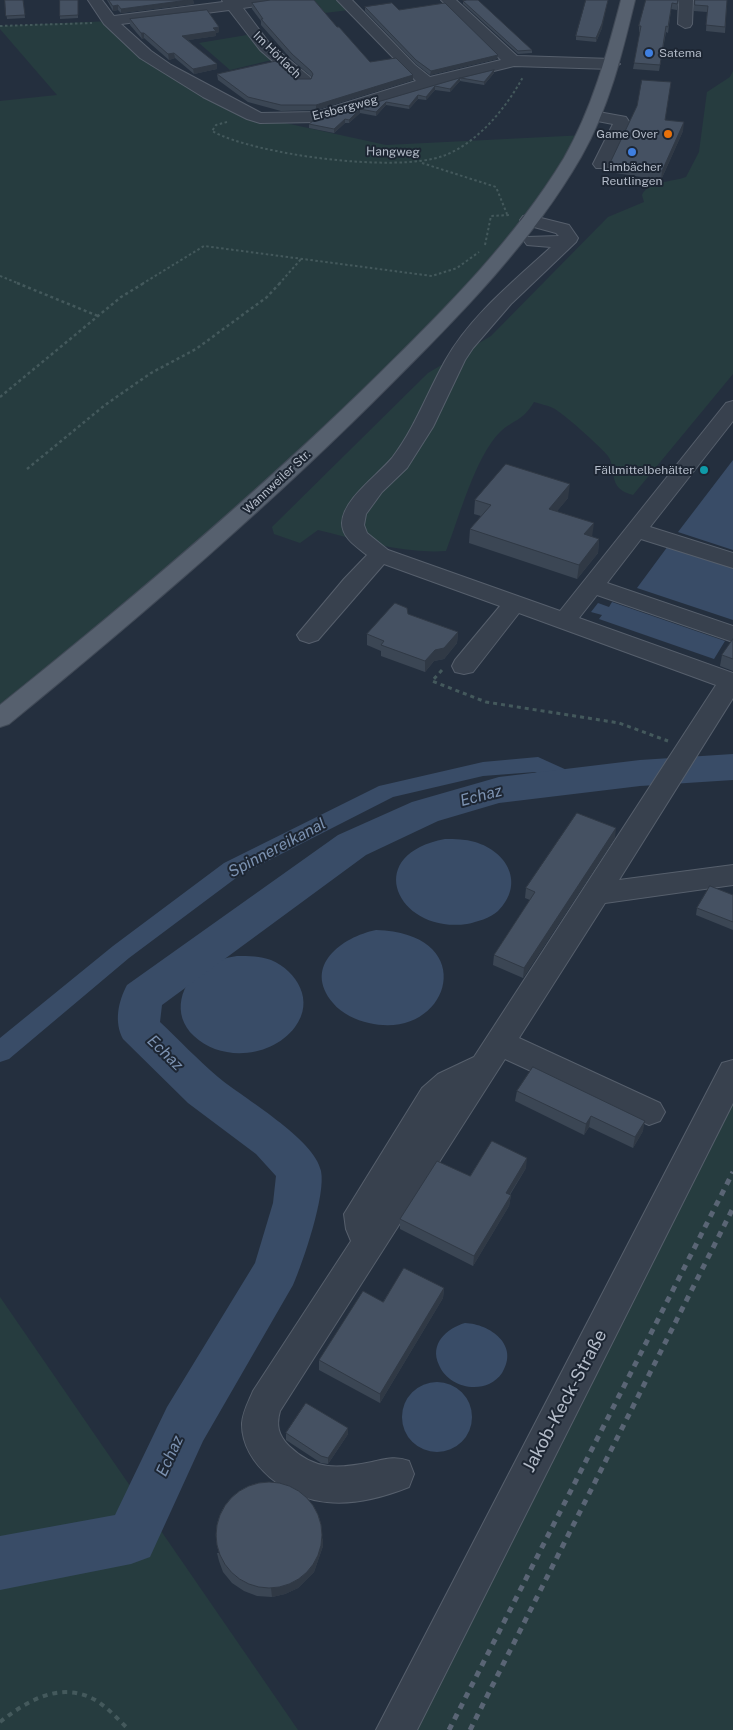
<!DOCTYPE html>
<meta charset="utf-8">
<style>
body{margin:0}
canvas{display:block;background:#242f3e}
</style>
<canvas width="733" height="1730"></canvas>
<script>
const ctx = document.querySelector('canvas').getContext('2d');
ctx.lineJoin = 'round';
function fillPath(path, color) { ctx.fillStyle = color; ctx.fill(path, 'evenodd'); }
function trace(path, color, width, dash) { ctx.strokeStyle = color; ctx.lineWidth = width; ctx.lineCap = dash ? 'butt' : 'round'; ctx.setLineDash(dash || []); ctx.stroke(path); }
function drawText(font, color, halo, rows, align = 'center') {
  ctx.font = font + ' "Public Sans",sans-serif'; ctx.lineWidth = 4; ctx.setLineDash([]); ctx.textBaseline = 'middle'; ctx.strokeStyle = halo; ctx.fillStyle = color; for (const [text, x, y, turn = 0] of rows) {
    ctx.save(); ctx.translate(x, y); ctx.rotate((+turn || 0) * Math.PI / 180); ctx.textAlign = isNaN(turn) ? turn : align; if (halo) ctx.strokeText(text, 0, 0); ctx.fillText(text, 0, 0); ctx.restore();
  }
}
fillPath(new Path2D(`
 M303,0H339L349,10L300,16Z
 M111,21L118,32L253,116L386,145L586,135L534,216L345,416L147,589L0,709V101L57,95L0,29V26Z
 M247,35L272,60L230,70L199,43Z
 M733,71V374L633,495C606,488 618,471 608,456C602,448 562,412 553,408C547,405 540,404 534,402C522,422 514,419 500,432C475,457 459,518 446,551C402,554 360,540 318,530L300,543L274,534L272,527L428,373L491,336L608,217L644,202L642,195C648,181 673,182 686,177L699,152L707,92L730,77Z
 M733,1072V1730H396Z
 M0,1297L298,1730H0Z`), '#263c3f');
fillPath(new Path2D(`
 M733,460V550L678,532Z
 M668,546L733,567V620L637,588Z
 M612,602L725,641L714,659L599,619L602,615L591,612L598,603L609,607Z
 M445,839C455,839 465,839 475,842C508,852 525,884 498,911C490,918 477,922 467,924C398,934 360,855 445,839Z
 M376,930C483,933 450,1042 369,1023C356,1020 342,1014 333,1003C302,966 342,937 376,930Z
 M237,956C249,956 260,956 271,960C297,971 315,1001 295,1027C272,1058 221,1062 194,1036C171,1015 180,982 205,966C215,960 226,958 237,956Z
 M465,1323C490,1324 520,1345 502,1373C486,1396 449,1389 439,1365C429,1344 447,1328 465,1323Z
 M402 1417a35 35 0 1 1 70 0a35 35 0 1 1-70 0Z`), '#394c67');
fillPath(new Path2D(`
 M538,757L580,776L583,781L580,786L572,788L564,786L535,772L483,776L393,797L240,875L129,958L9,1059L0,1062V1038L113,946L224,863L379,786L483,762Z`), '#394c67');
fillPath(new Path2D(`
 M733,754V780L640,786L499,803L438,821L366,855L162,1005L160,1022C179,1040 198,1060 218,1077C243,1098 315,1139 321,1171C326,1195 303,1262 293,1285L203,1441L150,1557L131,1564L0,1590V1536L115,1515L167,1407L255,1263L273,1203L276,1176L256,1154L188,1103L123,1039C114,1022 118,1002 127,985L338,835L412,802L499,777L640,760Z`), '#394c67');
const minor = new Path2D(`
 M88,0H102L114,16L223,2L222,0H277L270,4L243,8L270,44L310,77L312,80L310,83H298L260,50L229,10L121,24L151,51L171,65L261,113L316,112L416,81L337,0H352L415,65L430,77L501,60L441,0H456L517,56L612,59L620,64L612,69L514,66L433,86L317,122L260,123L247,119L203,97L140,58L104,24Z
 M679,0H693L692,24L690,27L685,28L678,24Z
 M593,111L626,117L630,123L611,164L608,168H596L593,164L613,124L587,119L585,116L587,113Z
 M529,215L569,225L578,238L576,242L511,304L473,348L465,360L433,427L407,468L382,492L366,514L364,525L367,533L388,550L560,611L726,403L733,401V421L650,527L733,553V568L641,539L607,583L733,626V642L597,595L579,618L733,673V698L619,880L733,865V885L605,903L519,1038L660,1103L665,1112L660,1121L649,1125L505,1059L280,1411C276,1425 278,1435 289,1446C315,1471 338,1469 372,1462C386,1459 395,1456 409,1461L414,1474L409,1487C384,1497 354,1505 327,1502C289,1499 241,1465 242,1423C243,1411 249,1401 253,1391L351,1241L346,1229L344,1214L422,1088L438,1074L474,1057L716,685L519,613L473,672L464,674L455,672L452,666L455,660L500,606L384,564L318,640L309,643L300,640L297,635L344,579L367,555C357,547 342,538 342,523C343,499 378,475 392,458C415,428 427,393 445,361C470,316 514,281 551,247L527,245L524,241L527,237L559,236L556,233L523,224L520,220L523,216Z
 M733,1060V1103L417,1730H376L722,1063Z`);
const major = new Path2D(`
 M621,0H635C622,54 609,108 581,157C532,242 462,313 393,382C272,504 142,615 9,724L0,727V705C131,600 260,491 380,373C447,307 515,239 564,158C592,109 607,54 621,0Z`);
trace(minor, '#565f6c', 2);
trace(major, '#414a57', 2);
trace(new Path2D(`
 M0,26L92,23
 M227,122L216,125L212,131C255,155 396,173 443,156C478,143 506,108 523,77
 M422,163L496,187L507,214
 M485,245L491,216L511,215
 M0,276L20,284
 M142,284L204,246L432,276L457,268L479,252
 M279,284L302,258`), '#44595c', 2, [2.5, 2.5]);
trace(new Path2D(`
 M17,283L98,316
 M0,397L121,297L144,283
 M27,469L105,405L151,373L196,349L267,297L280,283`), '#44595c', 2.5, [3, 3]);
trace(new Path2D(`
 M442,670L432,681L486,702L619,723L668,741`), '#44595c', 3, [4, 4]);
trace(new Path2D(`
 M0,1722C28,1700 62,1680 97,1701C109,1709 119,1720 129,1730`), '#44595c', 4, [5, 5]);
fillPath(minor, '#38414e');
fillPath(major, '#56606e');
trace(new Path2D(`
 M449,1730L733,1172
 M470,1730L733,1208`), '#5a6575', 5, [6, 6]);
fillPath(new Path2D(`
 M5,0H23L25,18L7,19Z
 M78,0V18L60,19V16Z
 M107,0H193L194,4L121,13L118,10L113,11Z
 M646,0H679L677,10L671,9L668,33L666,32L659,71L633,69L640,32H639V26Z
 M694,0H727L725,33L706,31L707,12L694,11Z
 M463,1L532,50V53L518,54L463,4Z
 M252,3L337,27L370,62L413,75V80L316,110L281,111L248,102L218,80L217,74L297,79H311L312,77L292,60L261,25V21L252,9Z
 M365,7L399,10L498,55L497,59L430,75L416,64L365,11Z
 M130,19L219,27V32L216,33V36L188,40L217,69L194,74L175,58L169,60L144,38L142,39L130,25Z
 M602,28L596,42L576,40V36Z
 M494,70V73L484,85L460,81L461,78Z
 M460,78V81L450,92L435,90L426,100L418,99L409,109L386,105L376,116L360,113L349,123H345L334,133L309,128V124Z
 M665,120L683,131L661,180L609,172L610,163Z
 M568,498L557,511L592,537L599,539L598,553L577,579L469,543L470,529L481,516L474,514L475,500Z
 M408,614L458,632L457,643L444,659L434,661L425,672L381,656V651L367,645V634Z
 M733,639V671L720,666L722,655Z
 M615,838L523,978L493,965L494,955L530,900L525,898L526,888Z
 M733,895V930L696,915L697,908Z
 M517,1091L643,1131L633,1148L589,1127L584,1135L515,1101Z
 M526,1168L510,1195H511L509,1206L473,1266L400,1229V1219L470,1176Z
 M444,1288L443,1298L380,1403L319,1370V1360L383,1302Z
 M286,1433L348,1434L328,1464L321,1463L286,1440Z
 M323,1546L314,1572L298,1588L285,1594L272,1597L257,1596L244,1591L232,1583L223,1572L219,1561L217,1553Z`), '#3b4654');
fillPath(new Path2D(`
 M188,0H193L194,4L121,13V9Z
 M608,0L602,28L596,42V38Z
 M118,5V10L113,11V6Z
 M219,27V32L216,33V36L182,41V36Z
 M141,33H144V38L142,39Z
 M174,53L175,58L169,60L168,54Z
 M498,55L497,59L430,75L431,71Z
 M217,64V69L194,74L193,69Z
 M494,70V73L484,85V82Z
 M413,75V80L316,110V105Z
 M460,78V81L450,92V89Z
 M435,86V90L426,100V97Z
 M418,95V99L409,109V106Z
 M386,102V105L376,116V112Z
 M360,109V113L349,123V120Z
 M345,119V123L334,133V129Z
 M684,122L683,131L661,180L662,171Z
 M570,484L568,498L548,522L549,509Z
 M594,523L592,537L584,534Z
 M599,539L598,553L577,579L579,565Z
 M458,632L457,643L444,659L434,661L425,672V661L435,650Z
 M616,828L615,838L523,978L524,968Z
 M591,1116L589,1127L584,1135L586,1124Z
 M645,1121L643,1131L633,1148L635,1137Z
 M527,1158L526,1168L504,1203L506,1193Z
 M511,1195L509,1206L473,1266L474,1256Z
 M444,1288L443,1298L380,1403V1394Z
 M348,1428V1434L328,1464V1458Z
 M323,1538V1546L314,1572L298,1588L285,1594L272,1597L271,1588Z`), '#303945');
const building = new Path2D(`
 M5,0H23L25,15L6,16Z
 M60,0H78V15L60,16Z
 M109,0H188L121,9L118,5L113,6Z
 M271,0H314L337,27H339L370,62L396,58L413,75L316,105H281L248,97L217,74L276,61L297,79H311L313,74L311,71L292,54L261,19H263L252,3Z
 M467,0H478L532,50L518,51L463,1Z
 M586,0H608L602,24L596,38L576,36Z
 M646,0H678L677,4L672,3L668,27L666,26L660,65L634,63L641,26H639Z
 M695,0H727L725,27L706,25L708,6L695,5Z
 M392,3L399,10L445,3L498,55L431,71L416,60L365,7Z
 M207,10L219,27L213,28L216,31L182,36L217,64L193,69L174,53L168,54L144,33H141L130,19Z
 M494,70L484,82L461,78Z
 M460,78L450,89L435,86L426,97L418,95L409,106L386,102L376,112L360,109L349,120L345,119L334,129L309,124L313,121Z
 M642,80L671,82L665,120L684,122L662,171L610,163L637,106Z
 M506,464L570,484L549,509L594,523L584,534L599,539L579,565L470,529L491,505L475,500Z
 M395,603L407,608L408,614L458,632L444,648L435,650L425,661L381,645L384,641L367,634Z
 M733,639V659L722,655Z
 M577,813L616,828L524,968L494,955L535,892L526,888Z
 M710,886L733,895V922L697,908Z
 M533,1067L645,1121L635,1137L591,1116L586,1124L517,1091Z
 M492,1141L527,1158L506,1193L511,1195L474,1256L400,1219L437,1161L470,1176Z
 M404,1268L444,1288L380,1394L319,1360L363,1291L383,1302Z
 M306,1403L348,1428L328,1458L321,1456L286,1433Z
 M216 1535a53 53 0 1 1 106 0a53 53 0 1 1-106 0Z`);
fillPath(building, '#455162');
trace(building, '#303945', 1);
for (const [x, y, r, color] of [
 [649,53,5,"#3f7fe0"],
 [668,134,5,"#e8710a"],
 [632,152,5,"#3f7fe0"],
 [704,470,5,"#0f9aa8"]
]) { const dot = new Path2D(); dot.arc(x, y, r, 0, 2 * Math.PI); ctx.fillStyle = color; ctx.fill(dot); trace(dot, '#1d2633', 2); }
drawText('12px', '#b4bcc9', '#1d2633', [
 ["Satema",659,53,"left"],
 ["Game Over",658,134],
 ["Limbächer",632,167,"center"],
 ["Reutlingen",632,181,"center"],
 ["Fällmittelbehälter",694,470]
], 'right');
drawText('12px', '#b4bcc9', '#1d2633', [
 ["Im Hörlach",277,55,44],
 ["Ersbergweg",345,108,-15],
 ["Hangweg",393,152,1],
 ["Wannweiler Str.",277,482,-43]
]);
drawText('italic 16px', '#7c92b1', '#1d2633', [
 ["Echaz",481,796,-15],
 ["Spinnereikanal",277,848,-28],
 ["Echaz",165,1053,44],
 ["Echaz",170,1456,-65]
]);
drawText('18px', '#b4bcc9', '#1d2633', [
 ["Jakob-Keck-Straße",565,1401,-62]
]);
</script>
